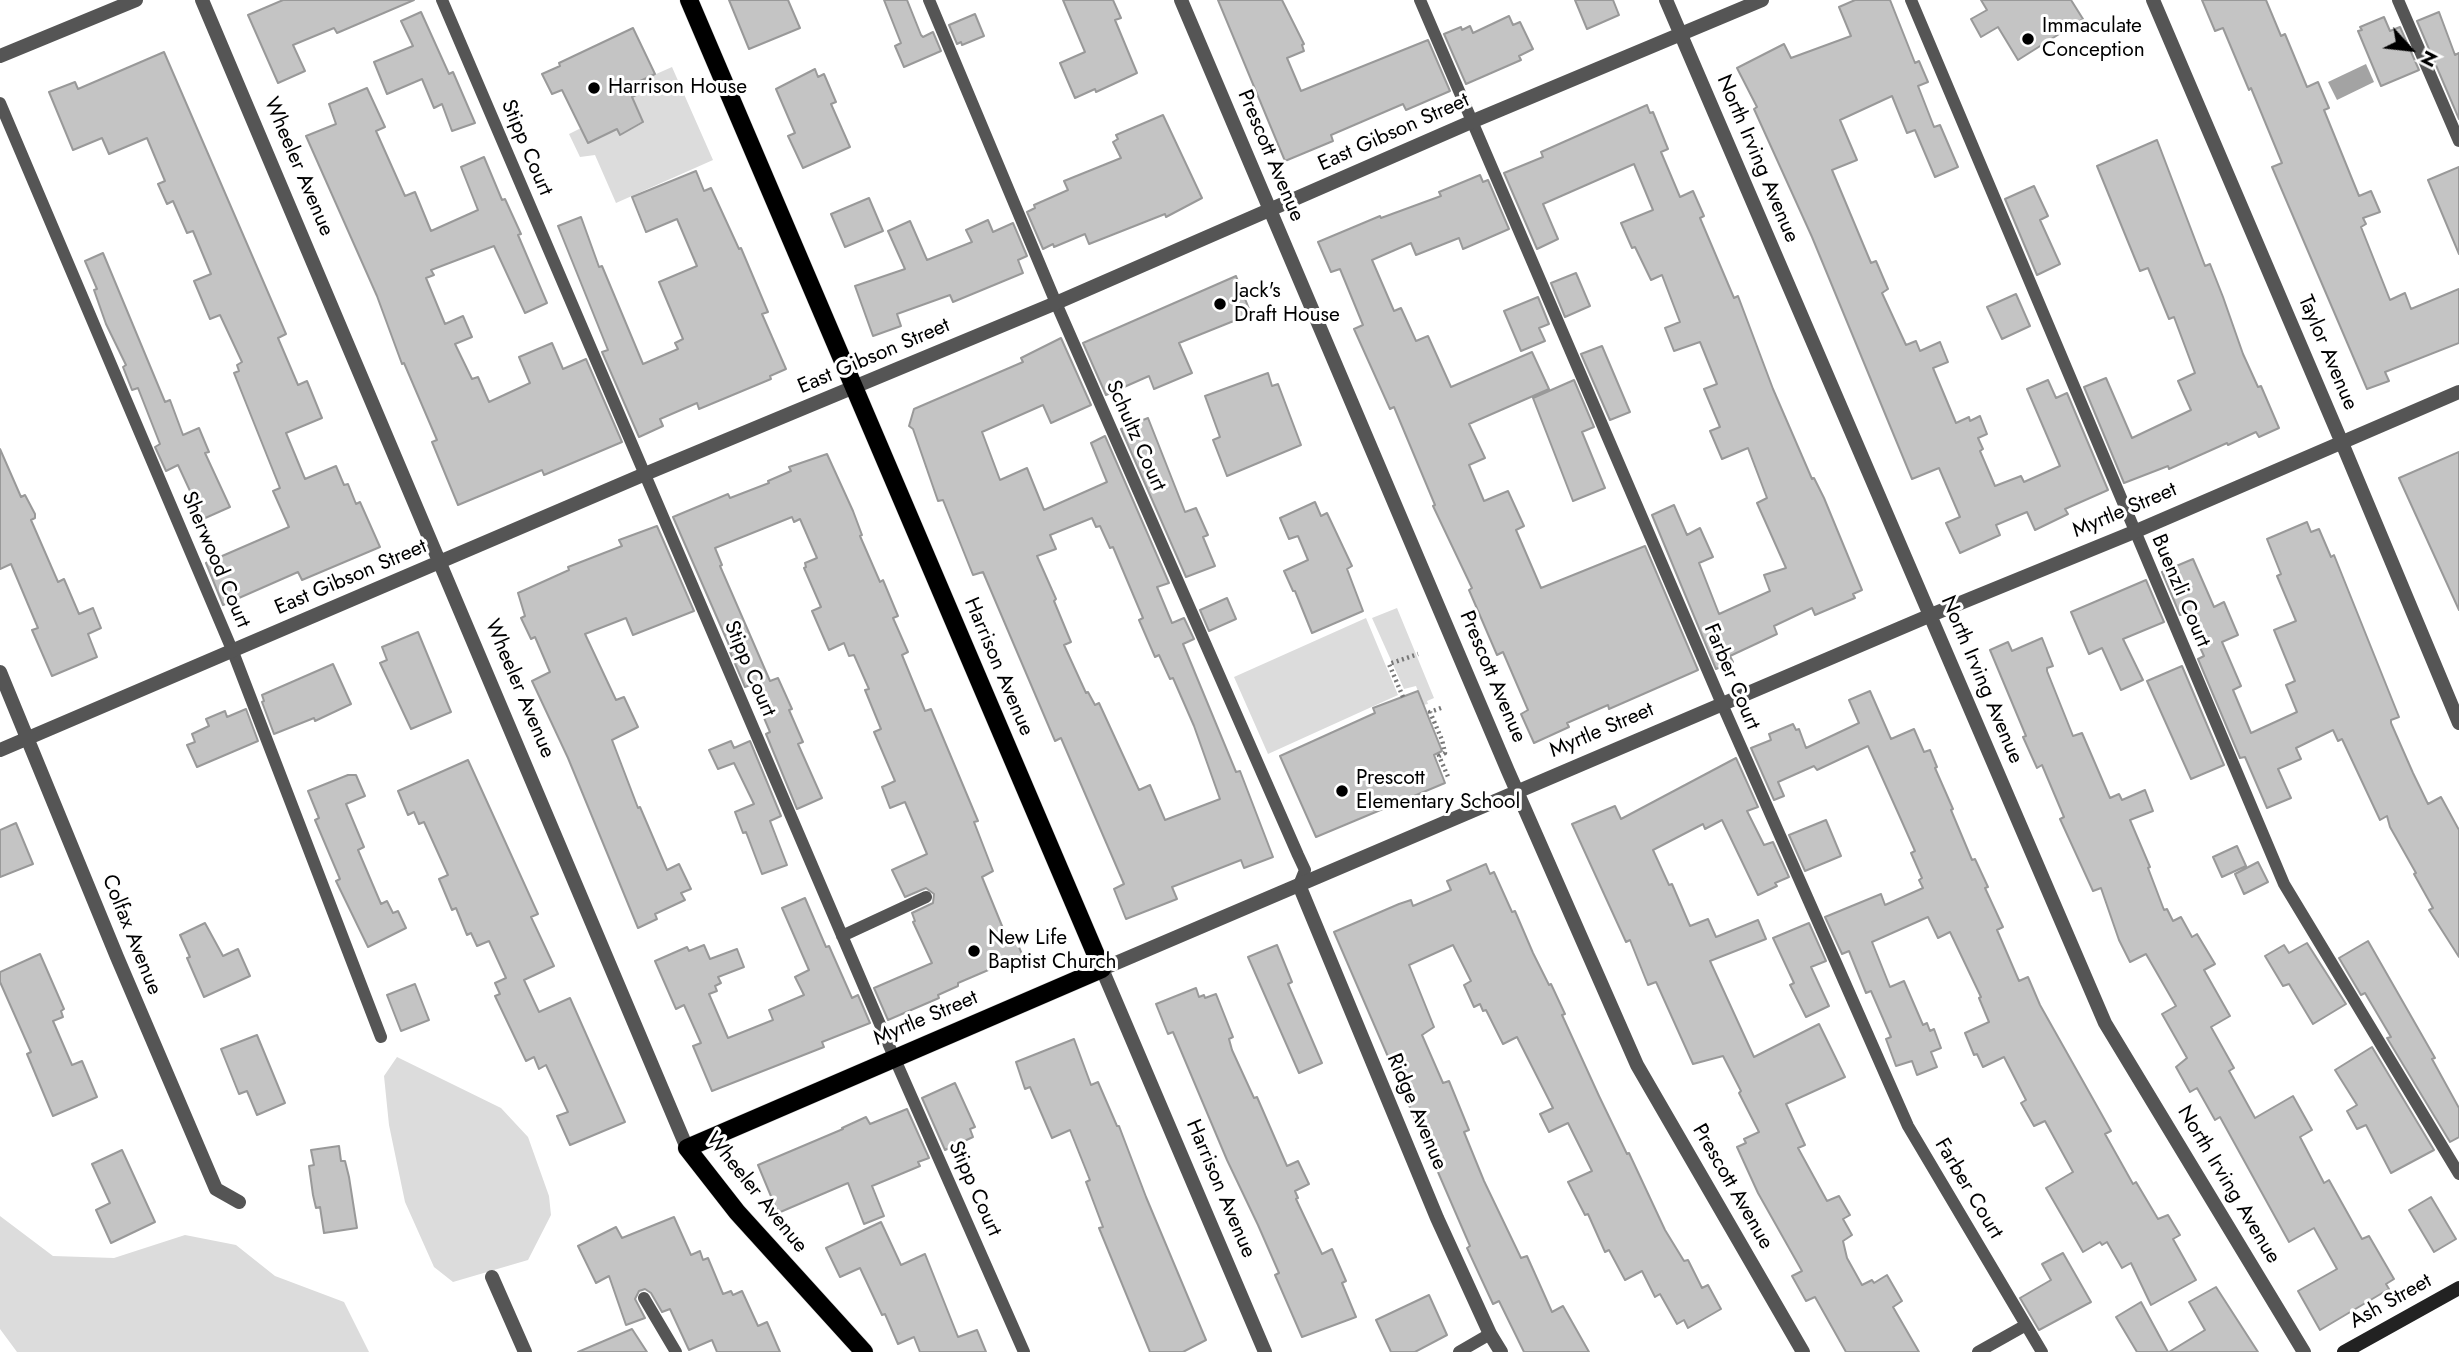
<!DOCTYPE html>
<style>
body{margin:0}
#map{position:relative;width:2459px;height:1352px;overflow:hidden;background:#fff;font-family:Jost,sans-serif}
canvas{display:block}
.north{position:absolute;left:2375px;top:14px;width:70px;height:70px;-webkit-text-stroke:5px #fff;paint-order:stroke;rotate:117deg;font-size:19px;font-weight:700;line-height:28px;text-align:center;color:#000}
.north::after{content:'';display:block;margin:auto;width:24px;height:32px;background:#000;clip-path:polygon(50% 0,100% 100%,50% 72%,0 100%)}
</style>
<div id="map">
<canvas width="2459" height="1352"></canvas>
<div class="north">N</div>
</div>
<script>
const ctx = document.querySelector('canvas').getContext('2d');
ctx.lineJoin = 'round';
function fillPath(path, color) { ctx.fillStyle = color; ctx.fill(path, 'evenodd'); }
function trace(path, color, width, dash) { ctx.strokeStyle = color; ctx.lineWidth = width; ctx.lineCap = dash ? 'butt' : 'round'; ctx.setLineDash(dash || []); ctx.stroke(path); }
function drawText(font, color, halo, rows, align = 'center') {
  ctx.font = font + ' Jost,sans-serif'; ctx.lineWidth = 6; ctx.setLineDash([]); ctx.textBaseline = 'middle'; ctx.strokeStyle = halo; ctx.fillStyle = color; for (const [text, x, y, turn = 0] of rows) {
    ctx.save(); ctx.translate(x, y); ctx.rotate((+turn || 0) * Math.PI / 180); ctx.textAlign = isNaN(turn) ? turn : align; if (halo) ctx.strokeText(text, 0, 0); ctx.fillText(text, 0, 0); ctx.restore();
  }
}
fillPath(new Path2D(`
 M672,67L713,160L616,203L595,155L580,157L569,134L581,128L588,143L617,129L620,135L643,123L630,98L640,93L636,83Z
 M1397,608L1434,698L1427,701L1428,704L1423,705L1416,686L1404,689L1372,618Z
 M1366,618L1398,695L1268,754L1234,677Z
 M397,1057L501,1108L528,1137L549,1196L551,1215L528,1260L453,1282L434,1267L405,1202L389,1125L384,1076Z
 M0,1216L53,1256L114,1258L185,1235L236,1245L275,1276L344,1302L369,1352H17L0,1329Z`), '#dcdcdc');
fillPath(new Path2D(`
 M2366,64L2374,82L2337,100L2328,82Z`), '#a3a3a3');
const building = new Path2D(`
 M283,0H414L337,33L334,28L293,45L305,71L278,83L248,15Z
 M729,0H788L800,28L749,49Z
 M884,0H907L921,35L923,37L933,32L941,51L904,67L895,46L901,43Z
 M1063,0H1113L1121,18L1115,20L1137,73L1096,92L1095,89L1075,98L1060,63L1085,52Z
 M1218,0H1282L1304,44L1302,45L1304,51L1287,58L1301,91L1428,40L1450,91L1406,110L1403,104L1331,135L1333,141L1285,161Z
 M1575,0H1613L1619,15L1587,29Z
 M1855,0H1890L1915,63L1919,61L1928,82L1918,86L1934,127L1940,125L1958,167L1935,177L1915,130L1907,133L1892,96L1840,120L1857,160L1832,170L1871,263L1876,261L1888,289L1882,293L1906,345L1916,341L1920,351L1940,342L1948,362L1933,368L1956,423L1969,417L1970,421L1980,416L1987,434L1978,438L1983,449L1980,451L1995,486L2021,476L2024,482L2060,466L2027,389L2048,380L2056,398L2067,393L2108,490L2065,509L2068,514L2035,530L2027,512L1996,525L2000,535L1960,553L1946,523L1960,517L1939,468L1912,479L1812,237L1754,109L1757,107L1737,68L1784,44L1791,58L1851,36L1839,7Z
 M1981,0H2071L2083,19L2018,60L1998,27L1981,37L1971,19L1987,10Z
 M2202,0H2266L2281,36L2285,34L2307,87L2318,82L2329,108L2324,110L2359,196L2371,191L2380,212L2363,218L2366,224L2361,227L2390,300L2405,293L2411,309L2459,289V343L2385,372L2389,381L2367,389L2272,167L2282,163L2251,88L2249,90L2223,28L2215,31Z
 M421,12L449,74L453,72L475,123L452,131L442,104L434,108L422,79L387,94L374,62L413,46L401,21Z
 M2439,12L2455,55L2459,53V119L2417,21Z
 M975,14L984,36L962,45L961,42L957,44L949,25Z
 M1509,16L1513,25L1520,22L1533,49L1519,56L1521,60L1466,84L1444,34L1461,27L1462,30L1470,26L1473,33Z
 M2384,17L2390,31L2400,27L2419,70L2381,86L2358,31L2362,30L2360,27Z
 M633,28L655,74L636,83L640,93L632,97L643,122L620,135L617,129L588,143L562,90L552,94L542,74L560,66L559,63Z
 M164,52L286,334L278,338L298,385L307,381L322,418L286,433L305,479L336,466L344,485L348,484L356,504L360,502L380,547L302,580L298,572L223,605L206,563L289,527L273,491L280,488L234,373L239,371L237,365L242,362L220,315L210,319L194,281L211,274L193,231L187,233L173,201L167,204L158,184L165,181L147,138L109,154L102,138L73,150L49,92L75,82L78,89Z
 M815,69L818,77L824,74L836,102L831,104L850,147L803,168L788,136L795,133L776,89Z
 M367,88L385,127L376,131L405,196L415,192L431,231L478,210L461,167L484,157L502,200L505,199L521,234L518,235L547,303L525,313L494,246L431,270L434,275L426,278L445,324L463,316L472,337L455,344L472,379L478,377L489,402L530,383L519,357L552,343L563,369L586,359L622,442L544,475L542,470L458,505L432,442L437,440L404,363L402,364L377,296L306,136L336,124L329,104Z
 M1647,105L1650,113L1653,112L1668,149L1661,152L1680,197L1693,191L1704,216L1700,218L1734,298L1738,296L1773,389L1812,479L1814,478L1824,498L1862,590L1853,594L1855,598L1815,615L1812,608L1774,626L1777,634L1730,656L1733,662L1716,669L1652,515L1674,505L1687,535L1700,528L1713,557L1699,563L1719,614L1770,591L1764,575L1786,568L1757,503L1767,498L1748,448L1722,459L1710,431L1720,427L1704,389L1717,384L1700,342L1674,351L1665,328L1680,322L1662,275L1651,280L1635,247L1632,248L1621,223L1653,210L1634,164L1543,204L1558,239L1537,249L1504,173L1543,157L1541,152Z
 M1163,115L1202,198L1166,217L1165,214L1089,244L1085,234L1054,247L1053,244L1043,249L1027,212L1035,208L1034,205L1068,190L1064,181L1121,158L1113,142L1118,139L1116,135Z
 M2157,140L2205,266L2210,264L2223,297L2243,354L2258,387L2261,386L2279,428L2259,437L2256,432L2228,445L2227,443L2169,469L2168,466L2124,483L2084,387L2106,378L2132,438L2191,410L2178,381L2195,373L2174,317L2169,319L2148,268L2140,271L2097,166Z
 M2459,167V254L2428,180Z
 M696,171L704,191L711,188L739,249L741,248L768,312L762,314L786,369L770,376L771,379L699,409L697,403L660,419L663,426L639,437L602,352L608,350L558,226L581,217L599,267L602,266L643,364L678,349L675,343L683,339L659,282L697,266L677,219L646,232L632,197Z
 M1480,175L1483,182L1488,180L1509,229L1463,249L1459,238L1416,255L1411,243L1372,260L1394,311L1401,308L1416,341L1428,336L1451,387L1532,352L1549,389L1469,424L1485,458L1469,465L1484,501L1508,491L1524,526L1516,530L1541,588L1645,546L1698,670L1609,709L1608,705L1567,723L1569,727L1534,743L1521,714L1528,710L1503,652L1497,655L1469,590L1472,588L1433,506L1435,505L1394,407L1390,409L1354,329L1363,325L1340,269L1331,272L1318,242L1380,216L1381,218L1441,196L1439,192Z
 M2034,186L2048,216L2040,220L2060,264L2037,275L2005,199Z
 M869,198L883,231L845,247L831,214Z
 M988,220L993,232L1013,223L1027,256L1018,260L1023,273L953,302L950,295L897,314L901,326L873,336L855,286L905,269L888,231L910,221L927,260L972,242L966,230Z
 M103,253L165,402L170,400L183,435L199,428L209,452L205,453L230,507L203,519L178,465L166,471L155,447L160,444L138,388L132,390L123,367L126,365L106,324L94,290L97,289L85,261Z
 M1576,273L1590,306L1565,317L1551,283Z
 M1236,276L1251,314L1179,343L1192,373L1154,389L1149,376L1106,395L1083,343Z
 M2016,294L2030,326L2002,339L1987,307Z
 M1538,297L1549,324L1539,328L1545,341L1521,351L1504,311Z
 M1061,338L1091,405L1051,423L1043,405L982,432L1000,480L1027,468L1044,510L1107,482L1091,443L1105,436L1169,583L1157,587L1172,623L1184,618L1194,639L1183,644L1236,772L1240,771L1273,857L1244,868L1241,860L1172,887L1177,899L1126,919L1114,889L1124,884L1061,738L1055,741L983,572L973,575L943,500L938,501L913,429L909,426L914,409L1023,362L1021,358ZM1092,518L1096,527L1100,526L1110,548L1113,547L1143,618L1139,620L1155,657L1159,655L1170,679L1173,678L1194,726L1220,799L1165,820L1150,785L1139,790L1099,703L1095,705L1088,692L1086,693L1064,645L1071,642L1054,601L1056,599L1037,556L1056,549L1050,535Z
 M1602,346L1630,412L1610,420L1581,354Z
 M1268,373L1272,386L1278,384L1301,445L1227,476L1213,440L1220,437L1205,396Z
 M1574,380L1594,427L1582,432L1605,488L1573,501L1533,398Z
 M1148,418L1185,512L1196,508L1208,535L1203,537L1215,566L1186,577L1121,429Z
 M0,449L21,497L25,495L35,514V518L31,520L58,582L64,579L79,614L93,608L101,628L88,634L97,657L52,676L32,630L38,628L11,564L0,569Z
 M2459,452V610L2399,478Z
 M827,454L853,511L862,535L860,536L880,582L883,580L898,616L893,618L908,652L902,655L925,711L931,709L978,821L974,822L993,871L982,877L1009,943L1016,940L1024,959L1002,969L1000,965L958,983V986L938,995L939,998L888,1020L874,988L932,963L913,922L915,921L912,913L933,903L934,894L926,888L905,897L892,870L927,854L905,802L890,808L882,787L895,781L874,732L881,729L865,690L869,689L854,655L849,656L844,643L829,650L812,611L821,607L804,568L806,567L805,563L817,558L800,519L794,522L792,517L715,548L722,565L720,566L770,681L778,678L792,709L789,710L803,742L798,744L822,798L797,809L766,734L770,732L750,685L745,687L728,647L729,645L673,517L728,494L730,498L769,483L768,481L791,471L789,467Z
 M1315,502L1321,516L1327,513L1352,566L1347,569L1363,611L1312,633L1295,591H1293L1284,571L1308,560L1298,536L1289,539L1280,518Z
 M2307,522L2311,532L2319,529L2331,557L2334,555L2399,717L2391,720V723L2413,773L2428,804L2441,797L2459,830V957L2429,910L2433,908L2414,874L2416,873L2390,827L2387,816L2380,820L2342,739L2338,741L2333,730L2296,748L2301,759L2278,769L2291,798L2267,808L2245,757L2240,758L2198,659L2204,656L2184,613L2180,615L2162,572L2193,559L2214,607L2224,602L2238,635L2222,642L2241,686L2233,690L2251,733L2297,712L2286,685L2295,681L2274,630L2296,621L2277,576L2281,574L2267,539Z
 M657,526L694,611L633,635L626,618L585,634L616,700L624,697L638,727L612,740L638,808L640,807L667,870L679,864L691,889L681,893L685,900L655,914L657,919L638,928L568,758L532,681L550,672L535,637L531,639L521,618L525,616L518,593L569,570L568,567L622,546L619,540Z
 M2146,580L2164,622L2123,639L2143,680L2121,690L2102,648L2089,654L2071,612Z
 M1227,598L1236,619L1209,631L1200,610Z
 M418,632L451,712L411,729L380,663L387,660L382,647Z
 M2042,638L2053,666L2047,668V671L2073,736L2082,733L2110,798L2119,794L2122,800L2145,790L2153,811L2130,820L2150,867L2148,868L2164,910L2167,909L2173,921L2181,917L2192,937L2197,934L2215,964L2204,970L2230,1016L2211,1027L2234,1068L2229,1071L2255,1118L2293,1096L2312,1130L2300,1137L2324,1183L2329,1180L2362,1239L2369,1236L2394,1279L2386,1284L2389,1289L2320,1330L2298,1291L2337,1269L2314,1228L2289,1242L2220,1117L2215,1120L2197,1088L2190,1092L2176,1067L2187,1058L2162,1014L2176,1006L2146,954L2130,962L2119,940L2101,888L2093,891L2060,819L2064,817L2042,765L2037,768L2023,737L2026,736L1990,650L2008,642L2012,651Z
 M333,664L351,704L315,721L314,718L274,734L262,702L264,701L262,695Z
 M2182,666L2224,765L2191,779L2147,681Z
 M1418,691L1442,751L1434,755L1445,783L1316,837L1280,756L1375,713L1373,708Z
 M1870,691L1891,739L1914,729L1924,752L1930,750L1937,767L1935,768L1953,809L1951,810L1972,860L1975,859L1988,887L1985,888L2003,927L1997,930L2019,981L2028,977L2040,1005L2111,1131L2105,1134L2133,1184L2136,1182L2158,1219L2168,1215L2180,1235L2173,1239L2196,1280L2151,1305L2131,1263L2122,1268L2107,1242L2102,1245L2100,1242L2083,1252L2046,1188L2073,1172L2045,1121L2034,1126L2021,1103L2026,1100L2004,1057L1983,1067L1977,1054L1974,1055L1965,1033L1989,1022L1979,998L1981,997L1950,932L1938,938L1928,917L1872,942L1890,987L1904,981L1923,1025L1927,1023L1930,1031L1934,1029L1941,1048L1931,1052L1937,1067L1917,1075L1912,1061L1896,1066L1886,1039L1891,1037L1871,991L1866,993L1849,951L1842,954L1825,917L1881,894L1885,905L1923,888L1919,880L1922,878L1911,853L1915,851L1899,815L1868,746L1817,770L1814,766L1778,782L1784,796L1774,800L1751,748L1771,740L1769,734L1793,724L1796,730L1799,729L1806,748L1859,723L1849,700Z
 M246,709L258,741L197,767L187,745L195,742L192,734L209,726L206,719L225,711L227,717Z
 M731,741L734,748L750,741L781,816L770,821L787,865L762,874L746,832L743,833L735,812L754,804L734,763L718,769L709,750Z
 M1736,758L1758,807L1747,811L1764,845L1773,842L1789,877L1775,883L1777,886L1758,895L1722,820L1705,829L1703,824L1653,850L1669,885L1672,884L1690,926L1708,919L1716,937L1758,920L1766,939L1710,961L1754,1057L1819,1024L1845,1077L1786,1104L1805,1145L1798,1148L1827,1201L1839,1196L1850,1215L1843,1219L1852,1235L1843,1241L1847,1258L1862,1285L1872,1280L1874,1283L1887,1275L1902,1301L1893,1307L1919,1352H1846L1815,1297L1806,1301L1792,1276L1802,1271L1758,1193L1737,1147L1746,1143L1744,1139L1759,1132L1739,1093L1741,1091L1723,1056L1693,1064L1657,984L1656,982L1648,985L1630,940L1626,942L1572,824L1615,806L1621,819Z
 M468,760L538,914L531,917L554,966L524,980L539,1012L570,998L625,1122L570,1145L557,1116L568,1112L546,1065L539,1069L534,1057L526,1061L495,996L500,994L495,983L506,978L489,941L477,946L471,933L467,935L456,908L452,910L439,879L448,875L424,822L419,824L414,812L408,815L398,791Z
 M348,775H356L365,796L346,804L364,847L358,850L381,904L387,901L393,913L398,911L406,928L368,947L336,881L340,879L315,820L319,818L308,791Z
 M1826,820L1841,856L1805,871L1789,835Z
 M16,823L33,864L0,877V830Z
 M2237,846L2246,866L2222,877L2213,857Z
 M2258,862L2268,882L2244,894L2235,874Z
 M1486,864L1490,874L1494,872L1512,912L1515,911L1533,953L1549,985L1551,984L1565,1014L1562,1015L1599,1096L1627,1154L1629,1153L1665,1230L1684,1261L1688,1260L1702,1288L1708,1285L1721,1309L1688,1328L1684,1320L1677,1324L1660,1294L1655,1297L1642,1271L1625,1280L1609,1250L1605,1252L1588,1214L1585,1215L1568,1182L1592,1171L1568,1123L1549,1132L1540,1114L1553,1108L1517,1037L1503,1044L1486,1010L1483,1011L1480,1004L1474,1007L1464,985L1471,981L1453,945L1409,965L1434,1027L1422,1035L1443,1083L1449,1081L1469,1130L1464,1132L1484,1181L1521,1258L1527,1256L1552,1312L1563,1306L1589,1352H1524L1499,1301L1493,1304L1467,1248L1470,1246L1334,932L1399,904L1411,900L1413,906L1451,890L1447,881Z
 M805,898L826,947L829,946L852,998L858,995L870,1023L822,1042L824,1047L712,1091L693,1046L701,1043L684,1005L676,1009L655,961L687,947L689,951L704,945L710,959L737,949L744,967L718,977L721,983L715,986L717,991L709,994L728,1038L773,1020L769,1010L804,995L795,977L809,970L782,908Z
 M205,923L223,956L238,949L250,976L204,997L187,958L190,957L180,935Z
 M1809,923L1826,961L1811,967L1829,1006L1806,1017L1790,985L1794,983L1773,938Z
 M2368,941L2435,1058L2432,1059L2459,1108V1137L2450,1142L2387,1038L2391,1037L2365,993L2361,995L2339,958Z
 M2307,943L2346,1004L2313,1024L2289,984L2283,986L2265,956L2284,945L2289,953Z
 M1277,945L1292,982L1288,984L1322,1063L1299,1073L1248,957Z
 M40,954L64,1009L61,1011L63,1017L53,1021L72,1065L82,1061L97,1097L53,1116L27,1054L31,1052L0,982V972Z
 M415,984L429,1020L401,1031L387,995Z
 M1196,988L1199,997L1204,995L1205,998L1216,994L1233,1037L1229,1039L1232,1050L1254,1098L1257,1097L1287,1166L1298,1161L1309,1184L1295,1191L1298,1198L1296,1199L1322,1254L1332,1249L1346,1281L1342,1283L1356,1317L1302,1337L1275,1275L1279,1273L1258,1225L1227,1160L1173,1032L1168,1034L1156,1004Z
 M257,1035L285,1103L257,1115L247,1091L239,1094L221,1049Z
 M1074,1039L1091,1085L1098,1082L1117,1126H1119L1146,1197L1206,1340L1183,1352H1150L1099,1228L1103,1227L1086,1182L1090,1180L1070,1130L1052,1138L1030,1087L1025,1089L1016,1062Z
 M2372,1047L2434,1150L2391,1173L2366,1125L2357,1129L2347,1111L2357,1105L2335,1070Z
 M955,1083L975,1127L970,1129L973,1137L945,1150L922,1098Z
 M907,1109L929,1158L918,1162L920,1166L872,1186L884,1216L864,1224L848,1183L778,1213L758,1165L843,1129L842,1128L866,1117L870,1124Z
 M339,1146L341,1161H345L349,1177L357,1228L324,1233L320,1207L316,1208L313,1195L309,1166L314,1165L311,1150Z
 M122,1150L155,1222L111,1243L96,1210L110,1203L92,1164Z
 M2431,1197L2456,1239L2434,1252L2409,1210Z
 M674,1217L691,1255L700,1251L703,1260L708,1258L723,1294L731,1291L733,1295L742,1291L758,1326L767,1322L780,1352H717L712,1340L689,1350L670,1309L662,1312L651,1293L645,1289L639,1291L635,1299L645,1318L626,1325L609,1276L596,1283L578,1246L616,1227L622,1238Z
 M881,1222L901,1265L925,1254L958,1337L977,1330L986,1352H920L914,1337L898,1344L885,1314L882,1315L860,1268L840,1277L826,1248Z
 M2063,1253L2091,1302L2039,1330L2020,1298L2051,1280L2042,1264Z
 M2216,1287L2258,1352H2169L2205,1330L2189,1302Z
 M1429,1295L1447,1335L1415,1352H1391L1376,1320Z
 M2141,1302L2168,1352H2137L2116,1317Z
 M632,1329L647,1352H578Z`);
fillPath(building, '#c4c4c4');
trace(building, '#999', 2);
const primary = new Path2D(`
 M689,0L1102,969L687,1148L737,1212L864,1352`);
trace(primary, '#dbdbdb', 19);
trace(new Path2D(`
 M1403,697L1389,664L1418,654
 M1441,708L1430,712L1442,740L1445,753L1439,756L1449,779`), '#777', 4.5, [2, 3.5]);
trace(new Path2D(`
 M442,0L894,1057L1024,1352
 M929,0L1056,303L1298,855L1305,870L1299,885
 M1420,0L1722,704L1908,1126L2042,1352
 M1911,0L2284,884L2459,1174
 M2398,0L2459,141
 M0,103L233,652L381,1037
 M842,936L926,897
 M644,1298L676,1352
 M1459,1352L1490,1334
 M1978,1352L2026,1325`), '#555', 12);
trace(new Path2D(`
 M202,0L687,1148
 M1181,0L1508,771L1637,1065L1803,1352
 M1666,0L2105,1023L2304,1352
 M2153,0L2342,443L2459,723
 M0,56L136,0
 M0,672L117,957L216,1189L239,1202
 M0,750L645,474L1056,303L1471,122L1762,0
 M1299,885L1437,1218L1490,1334L1501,1352
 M492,1277L525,1352
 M1265,1352L1102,969L1931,615L2134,532L2459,392`), '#555', 14);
trace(new Path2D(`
 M2344,1352L2459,1288`), '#222', 14);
trace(primary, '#000', 18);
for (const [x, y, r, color] of [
 [2028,39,7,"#000"],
 [594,88,7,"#000"],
 [1220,304,7,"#000"],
 [1342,791,7,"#000"],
 [974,951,7,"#000"]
]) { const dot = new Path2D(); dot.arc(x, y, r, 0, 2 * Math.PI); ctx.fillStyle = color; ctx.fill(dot); trace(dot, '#fff', 2.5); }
drawText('21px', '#000', '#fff', [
 ["Immaculate",2042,27],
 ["Conception",2042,51],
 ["Harrison House",608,88],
 ["Jack's",1234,292],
 ["Draft House",1234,316],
 ["Prescott",1356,779],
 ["Elementary School",1356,803],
 ["New Life",988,939],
 ["Baptist Church",988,963]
], 'left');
drawText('21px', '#000', '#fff', [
 ["East Gibson Street",1394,133,-24],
 ["Stipp Court",526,148,67],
 ["Prescott Avenue",1270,156,67],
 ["North Irving Avenue",1757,159,67],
 ["Wheeler Avenue",298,167,67],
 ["Taylor Avenue",2327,353,67],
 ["East Gibson Street",874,357,-23],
 ["Schultz Court",1135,436,66],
 ["Myrtle Street",2125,511,-23],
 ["Sherwood Court",215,560,67],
 ["East Gibson Street",351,578,-23],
 ["Buenzli Court",2180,591,67],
 ["Harrison Avenue",998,667,67],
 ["Stipp Court",749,669,67],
 ["Prescott Avenue",1492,677,67],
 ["Farber Court",1731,677,67],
 ["North Irving Avenue",1981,680,67],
 ["Wheeler Avenue",519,689,67],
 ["Myrtle Street",1602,731,-23],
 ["Colfax Avenue",131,935,68],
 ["Myrtle Street",926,1019,-23],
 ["Ridge Avenue",1416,1112,67],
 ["North Irving Avenue",2228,1185,59],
 ["Prescott Avenue",1732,1187,60],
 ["Stipp Court",974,1189,66],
 ["Harrison Avenue",1220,1189,67],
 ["Farber Court",1968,1189,59],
 ["Wheeler Avenue",756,1193,51],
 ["Ash Street",2391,1302,-29]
]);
</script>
